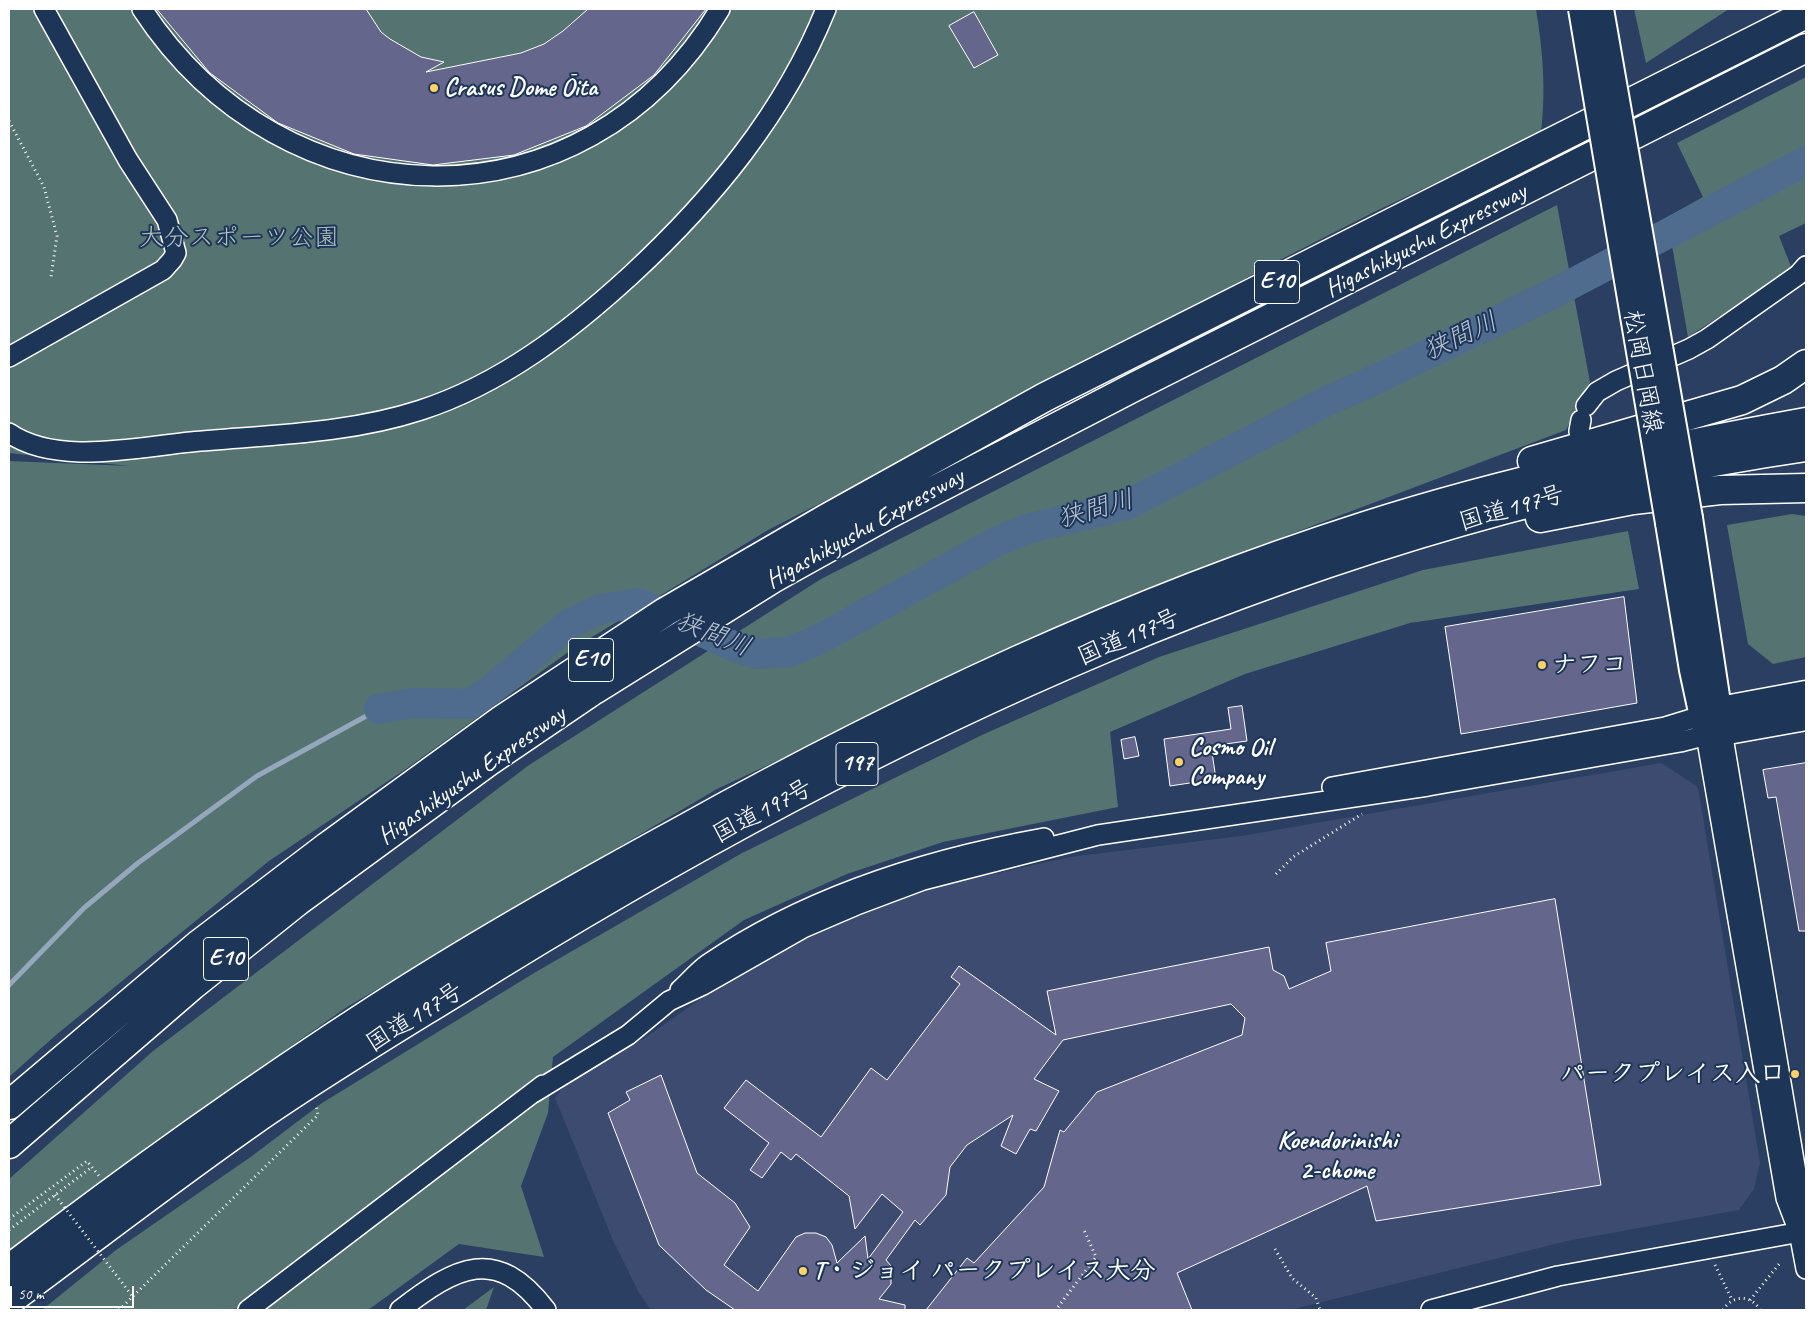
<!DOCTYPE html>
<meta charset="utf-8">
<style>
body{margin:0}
#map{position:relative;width:1815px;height:1319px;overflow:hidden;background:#2b3f62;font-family:Caveat,sans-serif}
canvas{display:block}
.frame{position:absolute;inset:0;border:10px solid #fff;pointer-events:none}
.scale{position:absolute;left:10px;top:1286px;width:124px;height:22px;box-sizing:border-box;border:2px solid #fff;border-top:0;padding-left:6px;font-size:15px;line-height:18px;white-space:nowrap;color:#fff;-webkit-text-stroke:4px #1d3557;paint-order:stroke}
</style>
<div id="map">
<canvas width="1815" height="1319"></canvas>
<div class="frame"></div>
<div class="scale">50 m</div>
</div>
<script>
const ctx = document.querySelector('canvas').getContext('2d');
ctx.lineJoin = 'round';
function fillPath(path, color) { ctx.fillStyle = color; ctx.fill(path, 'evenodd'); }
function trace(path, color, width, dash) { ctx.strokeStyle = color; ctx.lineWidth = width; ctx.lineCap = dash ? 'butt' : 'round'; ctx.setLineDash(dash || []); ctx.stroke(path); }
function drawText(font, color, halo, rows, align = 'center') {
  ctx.font = font + ' Caveat,"Klee One",sans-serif'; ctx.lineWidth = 4; ctx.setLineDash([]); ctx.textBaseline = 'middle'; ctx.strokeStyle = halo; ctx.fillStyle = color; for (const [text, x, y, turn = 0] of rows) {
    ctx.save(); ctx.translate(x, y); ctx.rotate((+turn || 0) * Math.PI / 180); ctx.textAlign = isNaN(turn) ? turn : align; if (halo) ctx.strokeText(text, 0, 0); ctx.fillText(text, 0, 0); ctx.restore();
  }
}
fillPath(new Path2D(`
 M1661,763L1698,787L1760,1163L1754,1189L1739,1210L1567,1241L1290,1310H651L639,1293L612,1238L555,1098L573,1074L645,1038L713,990L772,954L836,922L922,890L1070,857L1241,836Z`), '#3c4b6f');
fillPath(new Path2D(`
 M9,9H1536C1543,52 1546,89 1541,133L1374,212L1272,264L1030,396L768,530L574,648L406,769L269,861L56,1035L9,1077V461L129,466L9,453Z
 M1634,9H1729L1646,63Z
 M1806,77V223L1779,236L1792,269L1688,337L1667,217L1703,197L1677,143Z
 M1557,205L1590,382L1566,430L1135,593L717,789L347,1007L148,1146L9,1267V1179L153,1051L529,765L821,579Z
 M1792,514L1806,516V657L1773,664L1748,644L1727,525Z
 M1628,531L1639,589L1410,623L1245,674L1110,732L1118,807L943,842L847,874L744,920L553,1057L548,1113L521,1186L544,1257L459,1244L368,1310H42L116,1250L252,1156L322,1103L534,973L742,853L984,734L1159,657L1423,570Z
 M494,1287L486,1310H463Z`), '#547371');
trace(new Path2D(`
 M9,985L84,908L138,863L257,776L379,709`), '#95a7bc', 5);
trace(new Path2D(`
 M379,709L412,703L470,704L493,688L569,624L601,609L639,603L733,646L757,654L788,652L818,640L996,542L1027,529L1127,505L1329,400L1366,384L1556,292L1806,161`), '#4f6c8f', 30);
const building = new Path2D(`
 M157,9H366L381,32L390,39L421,57L444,62L426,72L521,53L544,44L563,31L588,9H706L654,75L586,126L514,155L433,165L354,154L278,123L210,73Z
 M974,12L998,55L974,68L949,26Z
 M1624,597L1637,703L1461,734L1445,627Z
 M1242,706L1247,741L1211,746L1216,779L1170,786L1164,739L1231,729L1228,708Z
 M1135,737L1139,756L1124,759L1121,740Z
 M1806,763V931H1799L1776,797L1768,798L1763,770Z
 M1555,899L1601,1185L1376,1221L1367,1186L1177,1273L1192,1310H926L967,1258L974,1263L1044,1187L1060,1130L1064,1132L1097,1092L1242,1035L1245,1018L1231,1004L1063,1040L1034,1079L1059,1091L1036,1131L1030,1129L1016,1154L1001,1146L1013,1115L967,1145L950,1167L946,1195L920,1225L915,1220L886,1260L891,1266V1284L879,1299L905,1305V1310H735L706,1290L659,1245L608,1113L630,1100L626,1092L661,1075L697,1173L735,1203L750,1227L724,1265L758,1291L796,1237L805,1233H816L826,1237L832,1245L837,1263L865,1236L868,1259L903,1212L882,1194L855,1229L849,1196L796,1154L791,1160L781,1152L762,1178L750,1170L769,1143L724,1108L746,1080L821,1137L871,1068L887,1080L960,984L951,977L959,966L1056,1035L1047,991L1269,947L1273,970L1284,976L1289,989L1331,971L1326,943Z`);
fillPath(building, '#64668c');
trace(building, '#fff', 1);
const minor = new Path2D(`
 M142,9C284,226 583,237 720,9
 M9,357L163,270L172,260L176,253L167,220L128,160L44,9
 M1586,406L1597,392L1616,381L1689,349L1707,339L1798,275L1806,266
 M1581,420L1579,431L1582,445
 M9,433C57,466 137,447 191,442C267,435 348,434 421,410C501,384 570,331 631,275C713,199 784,113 826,9
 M1706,735L1786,1198L1799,1232L1806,1269
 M1332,787L1665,727L1714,712
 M680,990C689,982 698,971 708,964C808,896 927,859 1044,838
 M533,1093L628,1035L669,1001L703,985L803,928L859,904L923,880L1098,835L1428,786L1680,742L1722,731L1800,1196L1799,1232
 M248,1310L543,1085
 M400,1310C456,1267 496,1244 546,1310
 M1431,1310L1558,1276L1806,1231`);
const major = new Path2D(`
 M1690,518L1722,729
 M1668,523L1692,670L1706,735`);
const highway = new Path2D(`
 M1532,461L1742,400L1783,380L1806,364
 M1540,518L1633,500L1720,490L1806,488
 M1720,711L1806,695
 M1722,731L1806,716
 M9,1105L198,945L328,846L500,721L665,612L827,518L1045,397L1806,14
 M9,1144L193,985L298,901L488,762L594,690L772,579L889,514L1132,388L1806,48
 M9,1269C129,1177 252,1089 379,1007C478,943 581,885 684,829C902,708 1127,602 1365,526C1509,480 1657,449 1806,422
 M9,1301C90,1241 170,1179 253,1121C319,1075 389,1033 457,991C868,733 1322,517 1806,447`);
trace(minor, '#fff', 22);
trace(major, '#fff', 28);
trace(highway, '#fff', 31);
trace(new Path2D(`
 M9,121L44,187L57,236L51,277
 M1276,874L1293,857L1362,814
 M9,1219L87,1161L99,1176
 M9,1230L92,1167
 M1275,1249L1292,1278L1316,1298L1320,1310
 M1715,1265L1732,1300
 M1750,1300L1780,1263
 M1058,1307L1096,1257L1084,1230
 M119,1310L318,1115L316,1104
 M1723,1310C1732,1295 1751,1294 1760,1310`), '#fff', 3, [1, 4]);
trace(minor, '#1d3557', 19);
trace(major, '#1d3557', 24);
trace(highway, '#1d3557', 28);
const majorBridge = new Path2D(`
 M1581,9L1668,523
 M1601,9L1690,518`);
trace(majorBridge, '#fff', 28, []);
trace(new Path2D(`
 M55,1195L133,1297`), '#fff', 3, [1, 4]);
trace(majorBridge, '#1d3557', 24);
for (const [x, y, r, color] of [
 [434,88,5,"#ffd166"],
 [1542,665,5,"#ffd166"],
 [1179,762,5,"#ffd166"],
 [1795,1074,5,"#ffd166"],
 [803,1271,5,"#ffd166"]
]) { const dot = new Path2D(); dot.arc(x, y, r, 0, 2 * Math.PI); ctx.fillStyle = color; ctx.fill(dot); trace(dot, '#1d3557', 2); }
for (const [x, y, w] of [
 [1277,282,45],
 [591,660,45],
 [857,764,42],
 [226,959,45]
]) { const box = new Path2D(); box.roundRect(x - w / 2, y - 21.5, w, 43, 4); ctx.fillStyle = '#1d3557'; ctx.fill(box); trace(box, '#fff', 1); }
drawText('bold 24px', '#fff', null, [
 ["E10",1277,282],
 ["E10",591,660],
 ["197",857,764],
 ["E10",226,959]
]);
drawText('bold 25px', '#fff', '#1d3557', [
 ["Crasus Dome Ōita",444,88],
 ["ナフコ",1552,665],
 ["Cosmo Oil",1189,748],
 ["Company",1189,777],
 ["パークプレイス入口",1785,1074,"right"],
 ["T・ジョイ パークプレイス大分",813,1271]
], 'left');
drawText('25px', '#b2c0bf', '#1d3557', [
 ["大分スポーツ公園",239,238]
]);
drawText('25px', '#fff', '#1d3557', [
 ["Higashikyushu Expressway",1426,241,-27],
 ["松岡日岡線",1642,372,80],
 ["国道197号",1512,509,-16],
 ["Higashikyushu Expressway",865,529,-29],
 ["国道197号",1129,638,-23],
 ["Higashikyushu Expressway",472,776,-35],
 ["国道197号",763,812,-28],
 ["国道197号",415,1018,-32]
]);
drawText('italic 26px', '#b9c4d2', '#1d3557', [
 ["狭間川",1461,337,-25],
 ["狭間川",1096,510,-16],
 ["狭間川",713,635,22]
]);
drawText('bold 26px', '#fff', '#1d3557', [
 ["Koendorinishi",1337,1141],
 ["2-chome",1337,1171]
]);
</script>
